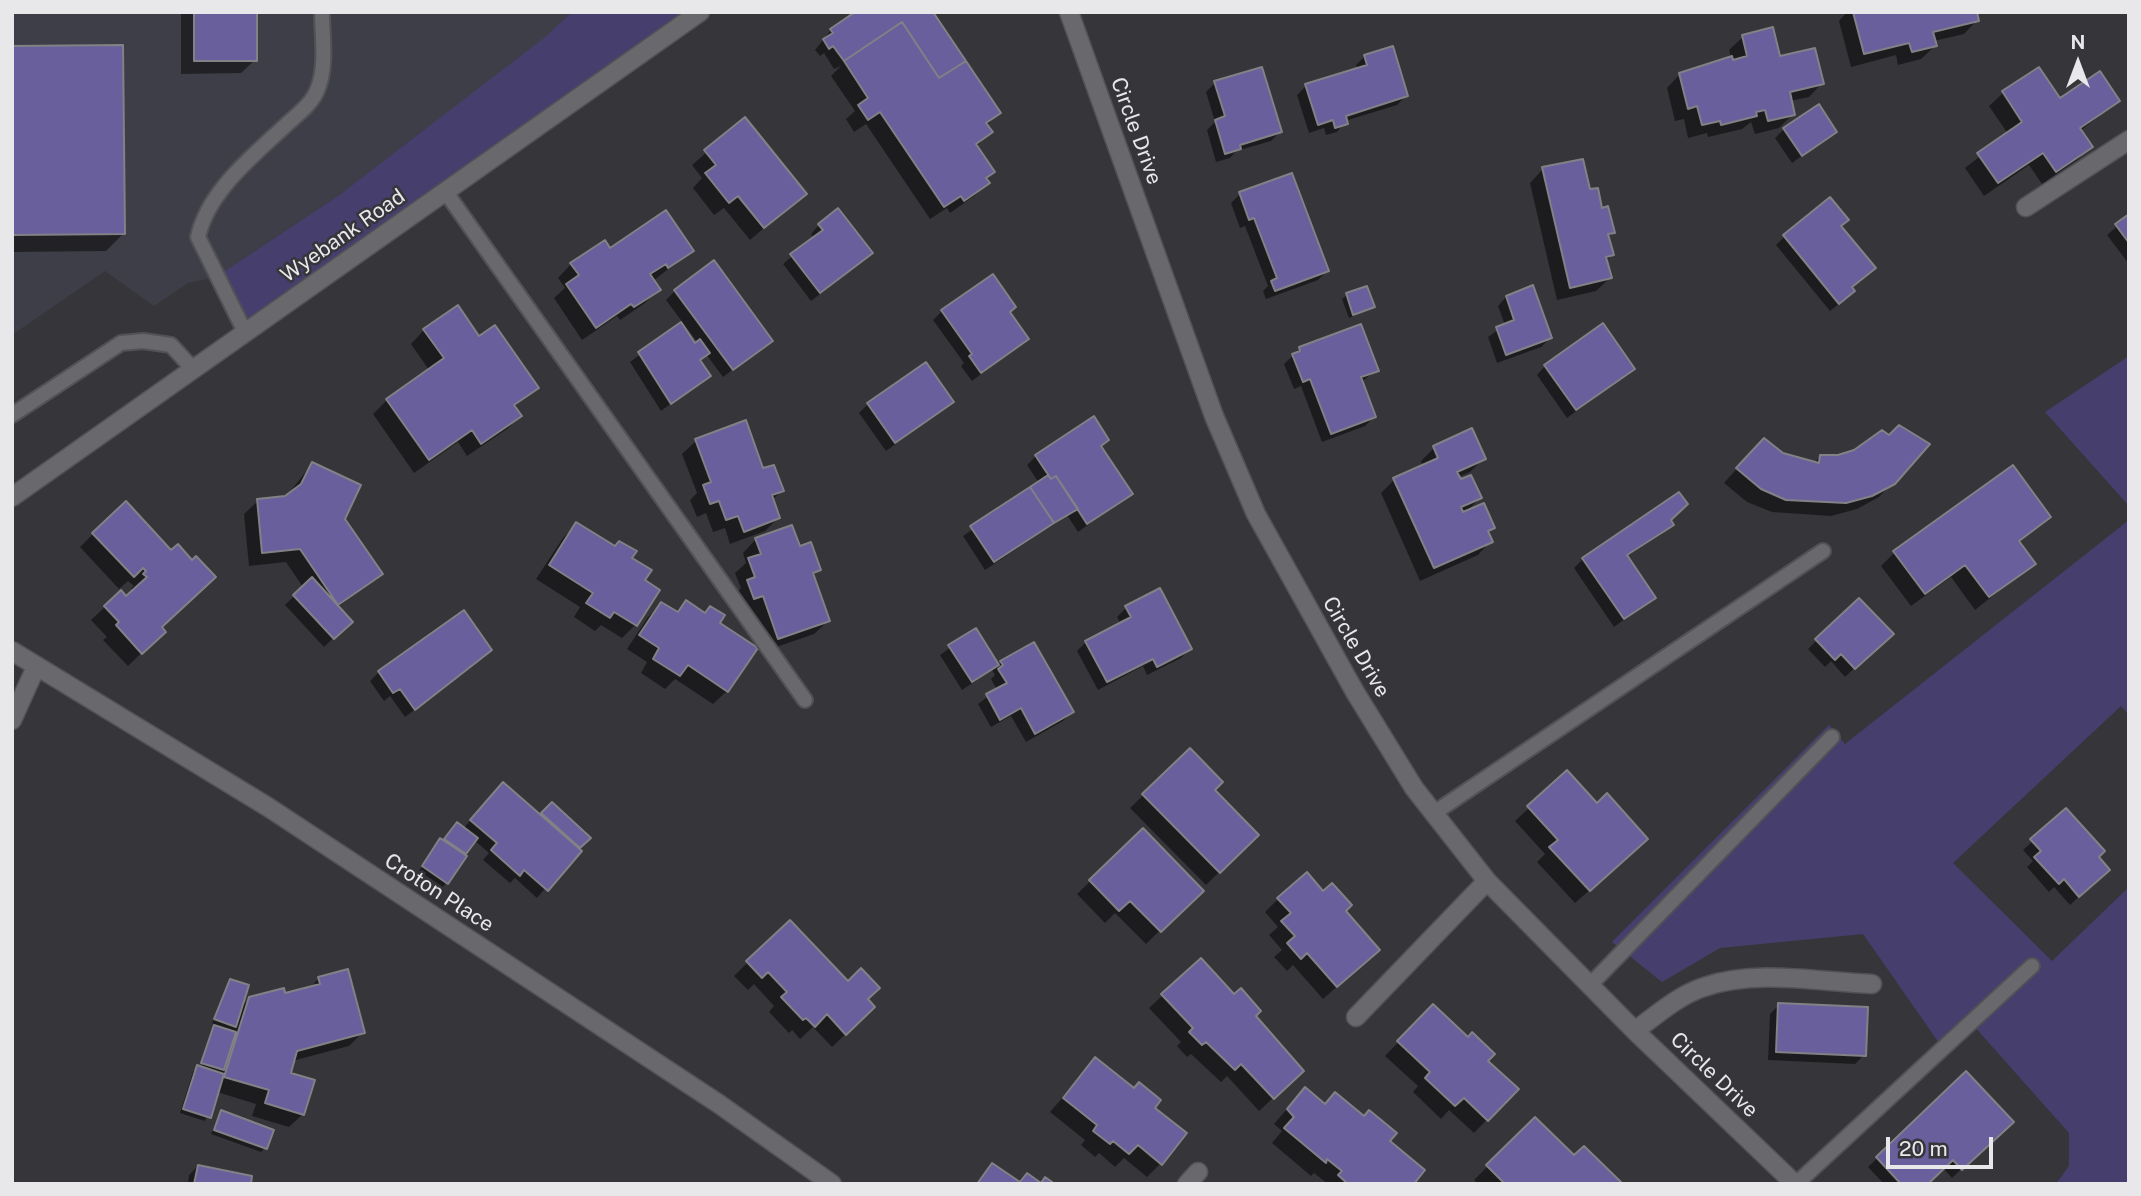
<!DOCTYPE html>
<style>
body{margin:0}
#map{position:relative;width:2141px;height:1196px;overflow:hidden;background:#36353a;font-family:"Public Sans",sans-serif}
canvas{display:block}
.frame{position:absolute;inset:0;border:14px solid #e8e8eb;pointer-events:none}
.north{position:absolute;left:2043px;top:28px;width:70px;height:70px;-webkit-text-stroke:5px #36353a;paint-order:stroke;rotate:0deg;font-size:19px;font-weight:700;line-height:28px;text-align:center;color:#e8e8eb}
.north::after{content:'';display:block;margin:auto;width:24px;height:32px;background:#e8e8eb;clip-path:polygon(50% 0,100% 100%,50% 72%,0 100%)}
.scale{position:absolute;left:1886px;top:1137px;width:107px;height:32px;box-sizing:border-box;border:4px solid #e8e8eb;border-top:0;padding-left:9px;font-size:21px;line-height:24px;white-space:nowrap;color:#e8e8eb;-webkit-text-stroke:5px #36353a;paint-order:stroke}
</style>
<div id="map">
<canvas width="2141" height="1196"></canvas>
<div class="frame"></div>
<div class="north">N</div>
<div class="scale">20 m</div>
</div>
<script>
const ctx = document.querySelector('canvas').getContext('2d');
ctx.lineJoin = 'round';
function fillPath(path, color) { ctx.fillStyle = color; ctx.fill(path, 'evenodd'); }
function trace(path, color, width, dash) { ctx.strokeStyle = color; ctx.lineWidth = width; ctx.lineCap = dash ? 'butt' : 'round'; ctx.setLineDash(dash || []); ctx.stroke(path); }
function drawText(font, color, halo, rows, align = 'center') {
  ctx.font = font + ' "Public Sans",sans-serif'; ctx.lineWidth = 5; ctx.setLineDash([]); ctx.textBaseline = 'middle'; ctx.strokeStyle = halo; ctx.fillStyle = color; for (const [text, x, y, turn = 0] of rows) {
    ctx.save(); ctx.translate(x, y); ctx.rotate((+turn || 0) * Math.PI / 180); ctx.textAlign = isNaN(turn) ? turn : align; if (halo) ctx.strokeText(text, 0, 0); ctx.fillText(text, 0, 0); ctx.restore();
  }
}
fillPath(new Path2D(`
 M12,12H572L545,38L338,196L216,277L188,283L154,306L105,271L12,335Z`), '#3e3e48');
fillPath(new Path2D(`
 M572,12H701L249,331L216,277L338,196L544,38Z
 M2129,356V506L2045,412Z
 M2129,520V715L2121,706L1953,863L2052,961L2129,887V1184H2056L2069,1166V1133L1973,1025L1944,1050L1863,934L1720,948L1662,982L1612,942L1829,725L1845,744Z`), '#463f6e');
fillPath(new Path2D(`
 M181,12H255V60L241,73L181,74Z
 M1847,12H1975L1977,20L1964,34L1934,41L1935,46L1921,59L1898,65L1896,55L1851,67L1839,21Z
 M831,30L999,113L986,126L990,132L976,147L988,183L974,196L950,213L947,208L930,219L866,124L854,132L846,119L855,111L831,76L841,66L834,69L824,53L820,56L815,50Z
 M1743,37L1822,83L1809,97L1790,101L1793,114L1779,128L1755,134L1751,122L1742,129L1708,137L1707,133L1688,138L1684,119L1675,121L1667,88L1680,74L1731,58L1729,50Z
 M12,47L124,233L106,251L12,252Z
 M1365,56L1406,96L1397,105L1345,121L1337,132L1326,135L1324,128L1309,133L1297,95L1306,86L1358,70L1356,65Z
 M2038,69L2059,100L2118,101L2080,131L2091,147L2077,160L2042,184L2029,165L1984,196L1965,168L2008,134L1989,106L2003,93Z
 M1215,83L1280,132L1271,141L1236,151L1230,158L1216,162L1207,130L1215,122L1206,92Z
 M745,119L805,193L750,240L724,208L714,215L693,188L702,178L692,165Z
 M1784,129L1835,132L1792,163L1775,138Z
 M1543,169L1589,191L1613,232L1608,237L1612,255L1606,261L1610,278L1596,291L1557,300L1530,183Z
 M1240,194L1327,271L1318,280L1266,299L1263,291L1268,286L1245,226L1240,228L1231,203Z
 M2129,216V264L2107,235Z
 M819,225L861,262L811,301L783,264L814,238L811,234Z
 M1840,226L1850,288L1844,300L1830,311L1776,245L1785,236Z
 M609,251H691L653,281L659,289L645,303L620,320L617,316L582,340L554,298L565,288L558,278L571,264Z
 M675,291L771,340L723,377L706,354L699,362L709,375L661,411L630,362L680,325L695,345L698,343L666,300Z
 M1347,295L1373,307L1349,318L1342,299Z
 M1506,297L1550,338L1541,347L1497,363L1488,337L1505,325L1498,306Z
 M942,311L1008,313L1027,339L972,381L961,366L964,363L933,320Z
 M424,330L478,338L537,388L514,407L520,416L507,429L467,456L458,442L414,473L373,414L387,400L429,370L411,344Z
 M1300,349L1377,370L1361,382L1374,417L1365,426L1322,442L1301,386L1294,389L1284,364Z
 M1545,366L1633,368L1567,418L1537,375Z
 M952,402L886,451L859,413L868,404Z
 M745,422L762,470L782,491L772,500L778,518L765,531L730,544L725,528L713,532L706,513L697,517L690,500L697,493L682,454L696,441Z
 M1100,447L1131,494L1078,532L1067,515L985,570L963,536L1039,483L1027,465L1036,456Z
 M1434,448L1484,458L1470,472L1458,477L1480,498L1465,513L1493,528L1488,533L1491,541L1478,555L1420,581L1381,493L1394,480L1423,467L1421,461Z
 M1750,454H1782L1814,463L1820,457H1838L1893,482L1879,497L1857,509L1831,516L1772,512L1747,502L1724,483Z
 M312,464L343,519L380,574L337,608L350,622L324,647L285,605L303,587L286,562L249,566L244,514L258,501L285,498Z
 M2049,517L2018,543L2034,563L1975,610L1951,577L1911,606L1881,566L1894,553Z
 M1669,520L1671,524L1663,533L1626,557L1654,598L1614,627L1574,568L1583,559Z
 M576,524L630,558L642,580L635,625L622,638L601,625L595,631L574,617L580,607L536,579L563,538Z
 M93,534L171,553L160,628L163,632L128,666L103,640L107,637L91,620L121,592L126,598L134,591L131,588L134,586L128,581L119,589L80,547Z
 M756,539L799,548L819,569L812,576L828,621L814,634L765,651L749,608L740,612L734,595L741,588L735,573L746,563L743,553Z
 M686,603L704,614L710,608L718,624L727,691L713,704L675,679L665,689L641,673L647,662L627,649L648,617L662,604L676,613Z
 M1126,608L1190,649L1181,658L1147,675L1143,666L1098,690L1077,651L1086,642L1121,624L1117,617Z
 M975,630L998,666L1001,662L1072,712L1063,721L1026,742L1011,716L991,727L978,704L997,690L991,679L995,675L992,670L962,690L940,655Z
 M1817,640L1882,642L1845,677L1831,661L1825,667L1808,649Z
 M379,672L450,680L452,682L405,717L390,696L384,701L370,681Z
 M1190,750L1213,790L1257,835L1206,885L1130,808Z
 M1567,773L1633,852L1575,903L1537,862L1545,854L1515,821Z
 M494,793L540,816L552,804L588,838L537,898L515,878L510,883L483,860L489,853L474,840L443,887L419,871L437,845L453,829H463Z
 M2066,811L2097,857L2099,878L2070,905L2054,887L2049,892L2027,867L2033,861L2023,850Z
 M1143,831L1201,890L1146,944L1115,913L1105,923L1077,894Z
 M1278,899L1344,912L1364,963L1323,999L1293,965L1287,971L1274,957L1282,950L1269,935L1278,927L1265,912Z
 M748,962L866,999L859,1021L832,1047L813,1027L800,1039L792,1030L789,1033L769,1012L774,1006L754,984L748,990L734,976Z
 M319,978L363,1032L349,1046L292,1061L289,1074L303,1114L289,1127L252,1116L256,1104L217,1092L205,1121L180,1113L193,1072L197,1067L200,1071L212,1029L216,1025L212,1023L230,981L239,1009L249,999L309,989Z
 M1163,995L1254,1016L1288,1084L1259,1111L1227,1076L1221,1082L1191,1054L1187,1057L1177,1046L1181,1042L1149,1008Z
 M1779,1005L1864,1055L1855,1064L1768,1060L1770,1014Z
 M1433,1006L1516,1089L1474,1133L1449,1110L1441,1119L1413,1092L1418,1086L1385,1056Z
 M1095,1060L1153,1108L1161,1163L1147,1177L1124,1158L1115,1167L1099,1153L1095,1157L1081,1145L1085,1140L1050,1112Z
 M1965,1074L2011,1122L1952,1178L1943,1168L1926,1184H1884L1868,1167Z
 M1292,1103L1388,1141L1412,1184H1328L1314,1173L1311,1176L1272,1143L1282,1131L1274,1124Z
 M222,1112L265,1148L261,1152L211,1134Z
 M1535,1119L1574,1157L1620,1184H1478L1474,1180Z
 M198,1166L249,1184H188L189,1175Z`), '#0007');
const building = new Path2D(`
 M194,12H257V61H194Z
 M855,12H933L966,61L939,78L902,22L844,61L833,46L829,49L823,39L833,33L830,29Z
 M1853,12H1977L1979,21L1933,32L1937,46L1912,52L1909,43L1864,54Z
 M902,22L939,78L966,61L1001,113L986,123L993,132L976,144L995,172L986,178L990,183L964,201L961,196L944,207L880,112L868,120L858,105L868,98L844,61Z
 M1773,27L1780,56L1815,48L1824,84L1790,92L1795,115L1768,121L1765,110L1756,112L1757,116L1721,125L1720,121L1702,125L1697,106L1688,109L1679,73L1732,56L1733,60L1747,56L1742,35Z
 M123,45L125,234L12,235V46Z
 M1393,46L1408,96L1346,116L1348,124L1335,128L1333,120L1318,125L1305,84L1367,65L1364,55Z
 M1262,67L1282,132L1240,145L1241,149L1225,154L1215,120L1225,116L1214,81Z
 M2039,67L2060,98L2100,71L2120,101L2080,128L2093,147L2056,172L2043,153L1998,183L1977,153L2022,122L2002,91Z
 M1819,104L1837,132L1802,156L1783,128Z
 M745,117L807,194L764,228L738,196L729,203L705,173L716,165L704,150Z
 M1583,159L1590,189L1598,188L1602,208L1608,206L1615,233L1608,234L1614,255L1606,257L1612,278L1570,288L1542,167Z
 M1292,173L1329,271L1275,291L1271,281L1277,278L1254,218L1249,220L1239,192Z
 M1830,197L1849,220L1841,226L1876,268L1852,287L1855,291L1839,304L1783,235Z
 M838,208L873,253L820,293L790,254L823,230L818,224Z
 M666,210L694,251L668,268L666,264L650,274L661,290L634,307L631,304L596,328L566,284L579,275L570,263L605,240L610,248Z
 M2129,214V243L2115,224Z
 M714,260L773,341L733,370L674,290Z
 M993,274L1016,307L1010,312L1029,339L981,373L969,356L972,354L941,310Z
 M1533,285L1552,338L1506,355L1496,327L1514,320L1506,296Z
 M1367,286L1375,307L1353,315L1346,293Z
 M458,305L479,336L495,325L539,388L514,405L522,416L481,444L472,430L429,460L386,399L444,358L423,329Z
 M681,322L695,343L700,339L710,353L700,360L711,376L671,404L638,352Z
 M1603,323L1635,369L1576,410L1544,365Z
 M1361,324L1379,371L1361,377L1376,417L1331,434L1310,379L1303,382L1292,354L1300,351L1299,347Z
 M926,362L954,402L895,443L867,403Z
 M1094,416L1109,440L1101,446L1133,494L1087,524L1056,476L1051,479L1035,455Z
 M746,420L763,468L774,465L784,491L772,495L780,518L744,532L738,516L726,520L719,501L710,504L703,485L711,482L695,439Z
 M1899,425L1930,444L1895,484L1872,496L1846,503L1786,500L1761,489L1736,468L1764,438L1783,453L1819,463L1820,455H1838L1854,450L1882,430L1889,435Z
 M1472,428L1486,459L1457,472L1461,479L1471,475L1482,498L1461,507L1463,512L1484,503L1495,528L1488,531L1493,542L1434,568L1393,478L1438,458L1433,446Z
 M312,462L361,485L345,519L383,574L338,605L300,549L262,553L257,499L285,496L301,484Z
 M2013,465L2051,517L2019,541L2036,564L1989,597L1965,565L1925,594L1893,551Z
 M1048,475L1051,479L1056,476L1078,509L1054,523L1030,487Z
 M1030,487L1054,523L994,562L970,526Z
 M1679,492L1688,504L1671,520L1674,525L1627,555L1656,598L1624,619L1582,558Z
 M126,501L171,550L178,544L192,560L196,556L216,577L162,627L166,632L142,654L116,625L119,622L104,606L121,590L126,596L147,577L143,574L146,571L143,568L134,577L92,533Z
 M576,522L615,546L619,541L637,551L632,558L652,570L645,580L660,590L637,626L614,612L610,618L586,603L593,593L549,565Z
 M792,525L800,546L811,542L821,570L813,573L830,621L778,639L763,596L754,599L747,580L755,577L748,558L761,554L755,538Z
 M312,577L353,622L334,639L293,595Z
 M1160,588L1192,649L1157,667L1153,659L1107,682L1085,641L1131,617L1125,606Z
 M1859,598L1894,634L1855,669L1841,654L1835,660L1815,639Z
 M686,600L705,613L710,606L725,615L720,623L758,648L728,692L688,665L680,676L653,659L659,648L639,635L661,602L678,612Z
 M464,610L492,650L415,710L400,689L393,693L378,671Z
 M976,628L999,665L972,682L948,645Z
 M1034,642L1074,712L1035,734L1021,708L1000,720L986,694L1007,683L998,669L1003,665L1000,661Z
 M1190,748L1223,782L1215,790L1259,835L1220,873L1142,794Z
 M1567,770L1597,803L1607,793L1648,839L1590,891L1549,847L1558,840L1527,806Z
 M503,782L582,851L548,891L524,870L520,876L491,850L497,843L470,820Z
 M552,802L591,838L580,848L541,813Z
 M2066,808L2105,851L2099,857L2110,870L2079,897L2064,879L2059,884L2034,857L2041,851L2030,839Z
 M457,822L478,838L466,854L444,839Z
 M1143,828L1204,891L1161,932L1130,901L1119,911L1089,880Z
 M440,838L467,856L448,884L422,866Z
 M1307,872L1323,891L1332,883L1352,905L1346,911L1380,950L1337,987L1307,953L1301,959L1287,943L1295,936L1281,921L1291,913L1277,898Z
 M790,920L848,981L861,968L880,988L868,999L875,1007L846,1035L827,1014L815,1027L806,1018L803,1020L781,997L787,992L768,972L762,978L746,961Z
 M1201,958L1234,994L1241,988L1261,1011L1256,1016L1304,1071L1274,1099L1241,1064L1235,1070L1206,1042L1202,1045L1189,1032L1193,1028L1161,994Z
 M348,969L365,1033L297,1051L291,1073L315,1080L304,1115L265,1103L269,1090L224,1077L249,997L284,988L285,993L320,984L318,977Z
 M230,979L249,985L236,1027L214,1019Z
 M1778,1003L1868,1007L1866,1056L1776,1052Z
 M1433,1004L1468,1037L1472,1032L1495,1054L1488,1061L1519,1089L1488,1121L1464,1098L1455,1106L1425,1078L1430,1072L1397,1041Z
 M214,1025L236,1032L224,1070L201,1063Z
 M1095,1057L1134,1088L1139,1082L1161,1100L1155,1108L1187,1133L1162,1165L1138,1145L1129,1154L1113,1141L1110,1144L1093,1131L1097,1125L1063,1098Z
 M197,1065L224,1074L211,1118L183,1109Z
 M1966,1071L2014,1122L1962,1170L1953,1160L1928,1184H1901L1876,1157Z
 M1305,1087L1325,1104L1335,1092L1364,1116L1369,1110L1397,1133L1390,1141L1425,1170L1414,1184H1348L1338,1175L1342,1171L1327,1159L1326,1163L1284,1128L1294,1117L1287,1109Z
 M221,1110L274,1130L267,1149L214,1130Z
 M1535,1117L1574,1155L1584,1146L1623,1184H1505L1486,1165Z
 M992,1163L1020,1182L1027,1173L1041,1183L1045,1177L1055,1184H977Z
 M198,1165L252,1176L251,1184H194Z`);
fillPath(building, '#685f9c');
trace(building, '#818186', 2);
const service = new Path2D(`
 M445,191L805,700
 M245,332L198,237C208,191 253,156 287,124C298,114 313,103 318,88C327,66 322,36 322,12
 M12,415L121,343L143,341L171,345L193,369
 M1434,813L1823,551
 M1590,985L1832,737
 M1796,1184L2032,966`);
const minor = new Path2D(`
 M1069,12L1214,416L1256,514L1355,692L1414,788L1487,881L1635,1031L1795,1184
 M2026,207L2129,140
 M12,651L268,807L719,1104L832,1184
 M12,720L36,667
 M1356,1017L1487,881
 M1635,1031C1656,1015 1679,995 1704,987C1756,969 1819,982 1872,984
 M1187,1184L1198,1172`);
const tertiary = new Path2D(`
 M12,497L700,12`);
trace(service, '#525256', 18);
trace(minor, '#525256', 21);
trace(tertiary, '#525256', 21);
trace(service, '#68686d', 14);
trace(minor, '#68686d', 18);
trace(tertiary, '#68686d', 18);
drawText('21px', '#e8e8eb', '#36353a', [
 ["Circle Drive",1136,131,70],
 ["Wyebank Road",343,236,-35],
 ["Circle Drive",1356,647,60],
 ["Croton Place",439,893,33],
 ["Circle Drive",1714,1075,44]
]);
</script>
